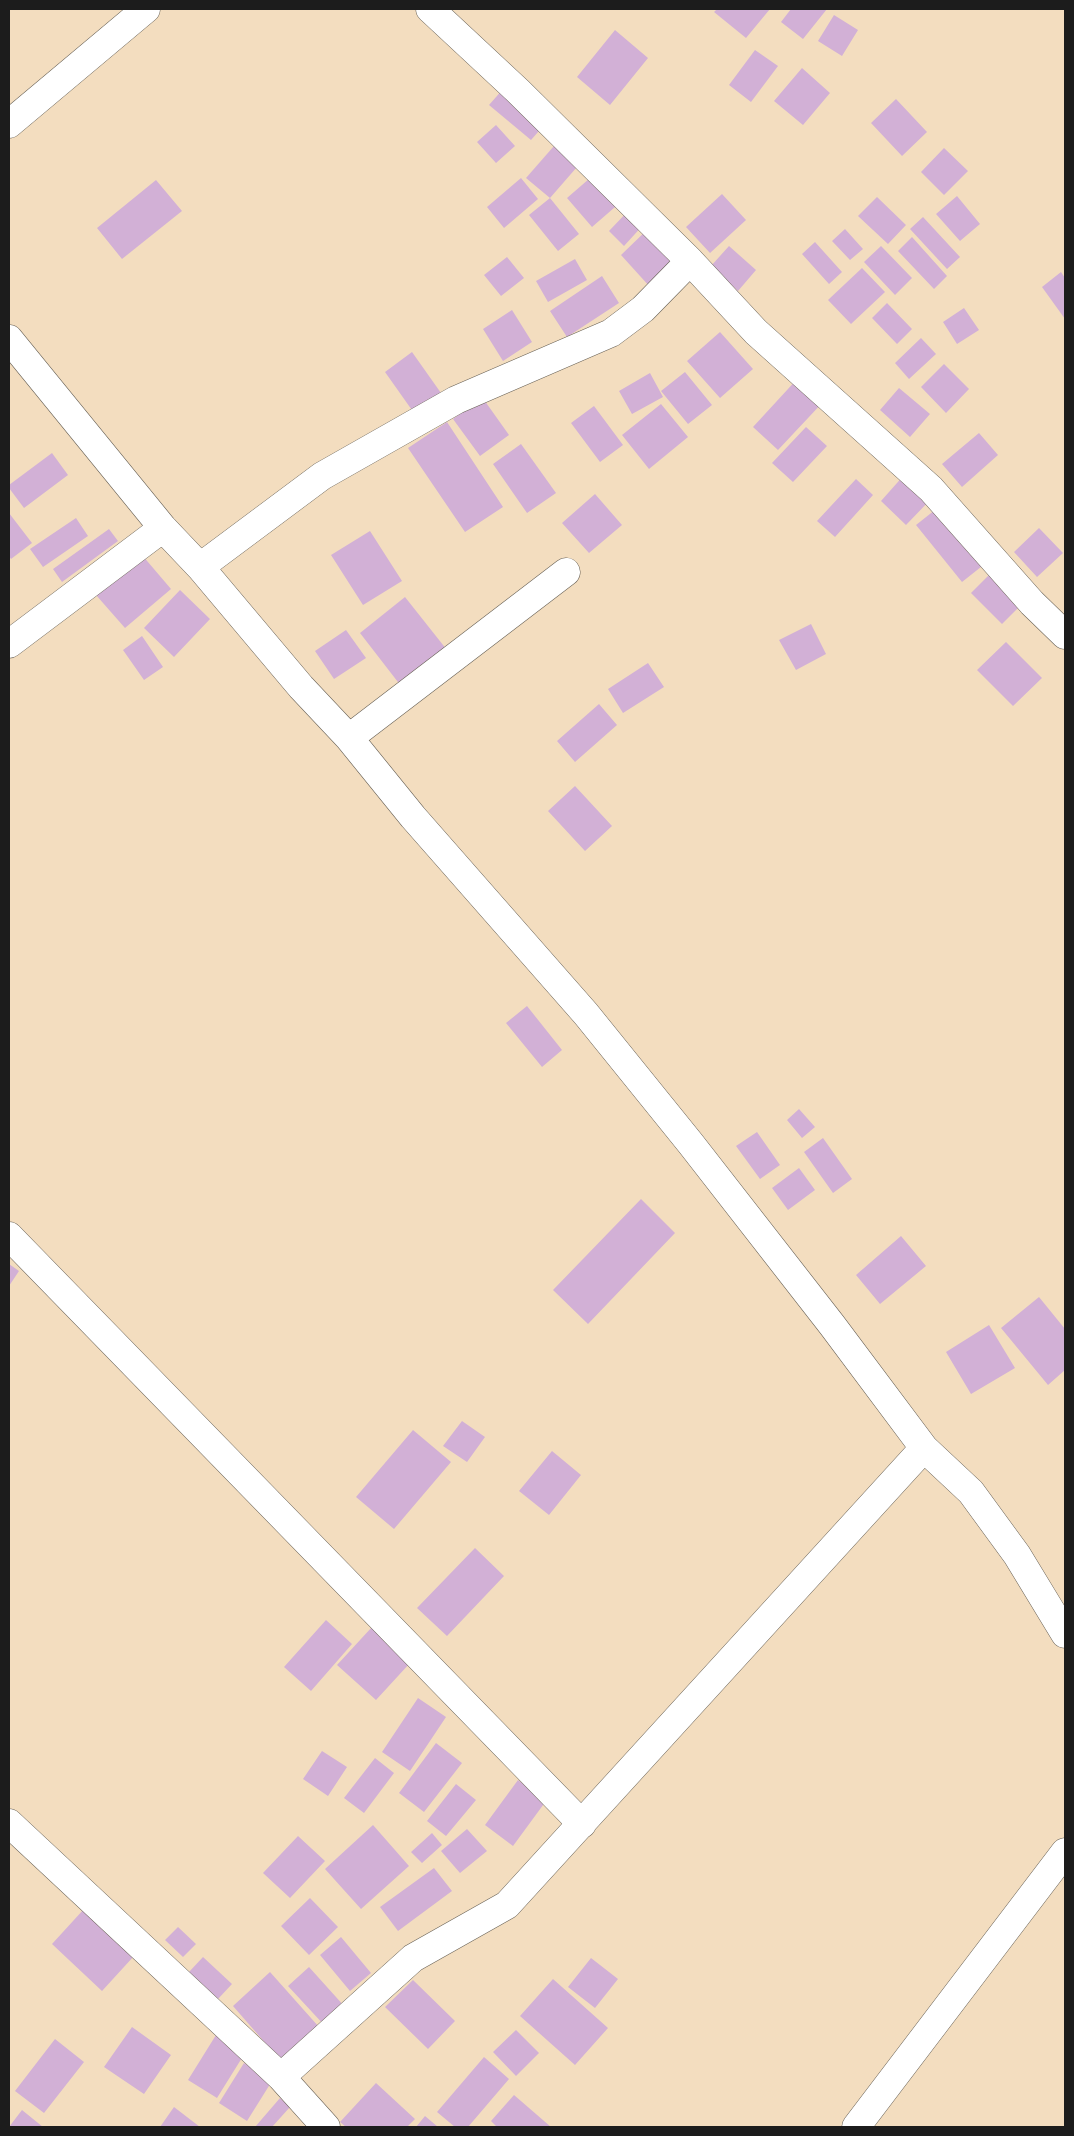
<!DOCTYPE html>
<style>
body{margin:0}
#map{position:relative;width:1074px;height:2136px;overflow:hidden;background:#f3ddbf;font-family:Vollkorn,serif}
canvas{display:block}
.frame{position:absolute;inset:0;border:10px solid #1c1c1c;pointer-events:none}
</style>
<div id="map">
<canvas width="1074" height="2136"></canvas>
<div class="frame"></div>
</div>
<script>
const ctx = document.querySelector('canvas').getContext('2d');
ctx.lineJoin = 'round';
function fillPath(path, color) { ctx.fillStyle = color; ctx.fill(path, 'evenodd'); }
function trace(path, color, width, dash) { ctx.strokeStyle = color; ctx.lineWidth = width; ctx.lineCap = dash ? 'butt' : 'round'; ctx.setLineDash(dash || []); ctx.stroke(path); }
fillPath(new Path2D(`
 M717,9H770L746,38L714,12Z
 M791,9H827L803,39L781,22Z
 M834,15L858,30L842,56L818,41Z
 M615,30L648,58L610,105L577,77Z
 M755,50L778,66L751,102L729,85Z
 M802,68L830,93L803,125L774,101Z
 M504,88L546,123L531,140L489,105Z
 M896,99L927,132L902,156L871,123Z
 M496,125L515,146L496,163L477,142Z
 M554,146L577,167L550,198L579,234L558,251L529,215L550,198L526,178Z
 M944,148L968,171L944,195L921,172Z
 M597,172L622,201L592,227L567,198Z
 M521,178L538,199L504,228L487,207Z
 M156,180L182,211L122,259L97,228Z
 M722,194L746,220L710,253L686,227Z
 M957,196L980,224L960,241L936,214Z
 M877,197L906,225L888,244L858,216Z
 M630,209L645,223L624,246L609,231Z
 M923,217L960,257L947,269L910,229Z
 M650,227L680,259L650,287L621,255Z
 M845,229L863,249L850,260L832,241Z
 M912,237L947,276L934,289L898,251Z
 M815,242L842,272L829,284L802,254Z
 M729,246L756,270L738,291L711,266Z
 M881,246L912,278L895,295L864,262Z
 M507,257L524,278L501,296L484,275Z
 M575,259L587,280L548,302L536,281Z
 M862,268L885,292L851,324L828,300Z
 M1061,272L1065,278V319L1042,287Z
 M602,276L619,303L567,337L550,311Z
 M887,303L912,329L897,344L872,318Z
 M964,308L979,330L957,344L943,322Z
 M512,310L532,342L503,361L483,329Z
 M720,332L753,369L720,398L687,361Z
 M921,338L936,354L909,379L895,363Z
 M412,352L441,393L414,413L385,372Z
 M944,364L969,389L946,413L921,387Z
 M685,372L712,405L688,424L661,391Z
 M650,373L663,397L632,414L619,391Z
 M799,377L824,401L778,450L753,427Z
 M899,388L930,414L910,437L880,410Z
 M482,397L509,435L480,456L453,419Z
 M661,404L688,437L649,469L622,435Z
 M594,406L623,445L600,462L571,423Z
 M447,422L503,507L465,532L408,448Z
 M806,427L827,446L793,482L772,463Z
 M979,433L998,455L962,487L942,464Z
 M521,444L556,493L527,513L493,464Z
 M52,453L68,475L24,508L9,488V485Z
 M905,474L932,498L906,525L881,501Z
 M856,479L873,495L835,537L817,521Z
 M595,494L622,525L589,553L562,523Z
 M940,506L986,563L962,582L916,525Z
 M9,513L32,543L11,559L9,556Z
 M76,518L88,536L43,567L30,549Z
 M1039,528L1063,553L1037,577L1014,552Z
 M109,529L118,541L62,582L53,569Z
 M370,531L402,581L363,605L331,555Z
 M142,555L171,589L125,628L96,595Z
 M993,571L1024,602L1002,624L971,593Z
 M180,590L210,619L174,657L144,628Z
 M405,597L447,650L401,686L360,633Z
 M811,624L826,654L796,670L779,640Z
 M346,630L366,658L334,679L315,651Z
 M142,636L163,667L144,680L123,650Z
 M1006,642L1042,678L1013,706L977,670Z
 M648,663L664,687L623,713L608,689Z
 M599,704L617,725L575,762L557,741Z
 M575,786L612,826L585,851L548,811Z
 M527,1006L562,1050L542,1067L506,1023Z
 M799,1109L815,1127L802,1138L787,1120Z
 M757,1132L780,1165L760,1179L736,1146Z
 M823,1138L852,1179L833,1193L804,1152Z
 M799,1168L815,1190L788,1210L772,1188Z
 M641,1199L675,1233L588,1324L553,1290Z
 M901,1236L926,1266L880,1304L856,1275Z
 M9,1264L19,1271L9,1286Z
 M1039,1297L1065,1329V1370L1048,1385L1001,1328Z
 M989,1325L1015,1368L971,1394L946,1352Z
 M462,1421L485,1437L467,1462L443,1446Z
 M413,1430L451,1462L394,1529L356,1497Z
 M552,1451L581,1475L549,1515L519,1491Z
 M475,1548L504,1576L447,1636L417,1608Z
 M326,1620L352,1644L311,1691L284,1667Z
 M372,1627L410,1663L376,1700L337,1665Z
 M418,1698L446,1717L410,1771L382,1752Z
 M436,1743L462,1763L424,1812L399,1793Z
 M322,1751L347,1767L328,1796L303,1779Z
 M375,1758L394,1773L364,1813L344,1798Z
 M518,1780L546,1801L513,1846L485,1825Z
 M456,1784L476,1800L446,1836L427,1821Z
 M373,1825L409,1866L361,1909L325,1869Z
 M467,1829L487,1851L460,1873L441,1851Z
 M432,1833L442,1845L422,1863L411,1852Z
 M298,1836L325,1861L290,1898L263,1873Z
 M434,1868L452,1891L398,1931L380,1907Z
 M310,1898L338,1927L309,1955L281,1926Z
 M84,1909L134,1956L102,1991L52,1944Z
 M178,1927L196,1944L183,1957L165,1940Z
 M341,1937L371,1973L350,1991L320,1955Z
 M203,1957L232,1984L218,1999L189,1972Z
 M591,1958L618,1979L595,2008L568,1987Z
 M309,1967L345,2007L325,2026L288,1986Z
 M270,1972L319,2027L281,2061L233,2006Z
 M553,1979L608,2028L575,2065L520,2016Z
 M413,1980L455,2021L428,2049L385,2007Z
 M132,2027L171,2055L144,2094L104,2067Z
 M516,2030L539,2053L516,2076L493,2052Z
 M216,2035L245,2053L217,2098L188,2080Z
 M55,2039L84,2062L44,2113L15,2091Z
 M484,2057L509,2079L468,2127H455L437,2112Z
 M244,2063L272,2081L247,2121L219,2103Z
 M376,2083L415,2119L407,2127H346L340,2122Z
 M514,2095L551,2127H497L491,2121Z
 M280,2098L290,2107L272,2127H255Z
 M174,2107L200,2127H160Z
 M22,2110L43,2127H9Z
 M425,2116L438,2127H416Z`), '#d2b0d6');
const minor = new Path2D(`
 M430,9L518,91L690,261L756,332L931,489L1032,603L1065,635
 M9,124L146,9
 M9,339L163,528L200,567L301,687L349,738L413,817L586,1014L691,1144L832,1325L924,1448L971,1492L1017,1555L1065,1634
 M200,567L322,476L456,400L611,333L643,309L690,261
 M9,644L163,528
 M349,738L566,572
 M9,1236L582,1824
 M9,1823L281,2077L326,2127
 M281,2077L413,1958L507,1905L924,1448
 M856,2127L1065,1852`);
trace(minor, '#676055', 29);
trace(minor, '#fff', 28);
</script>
